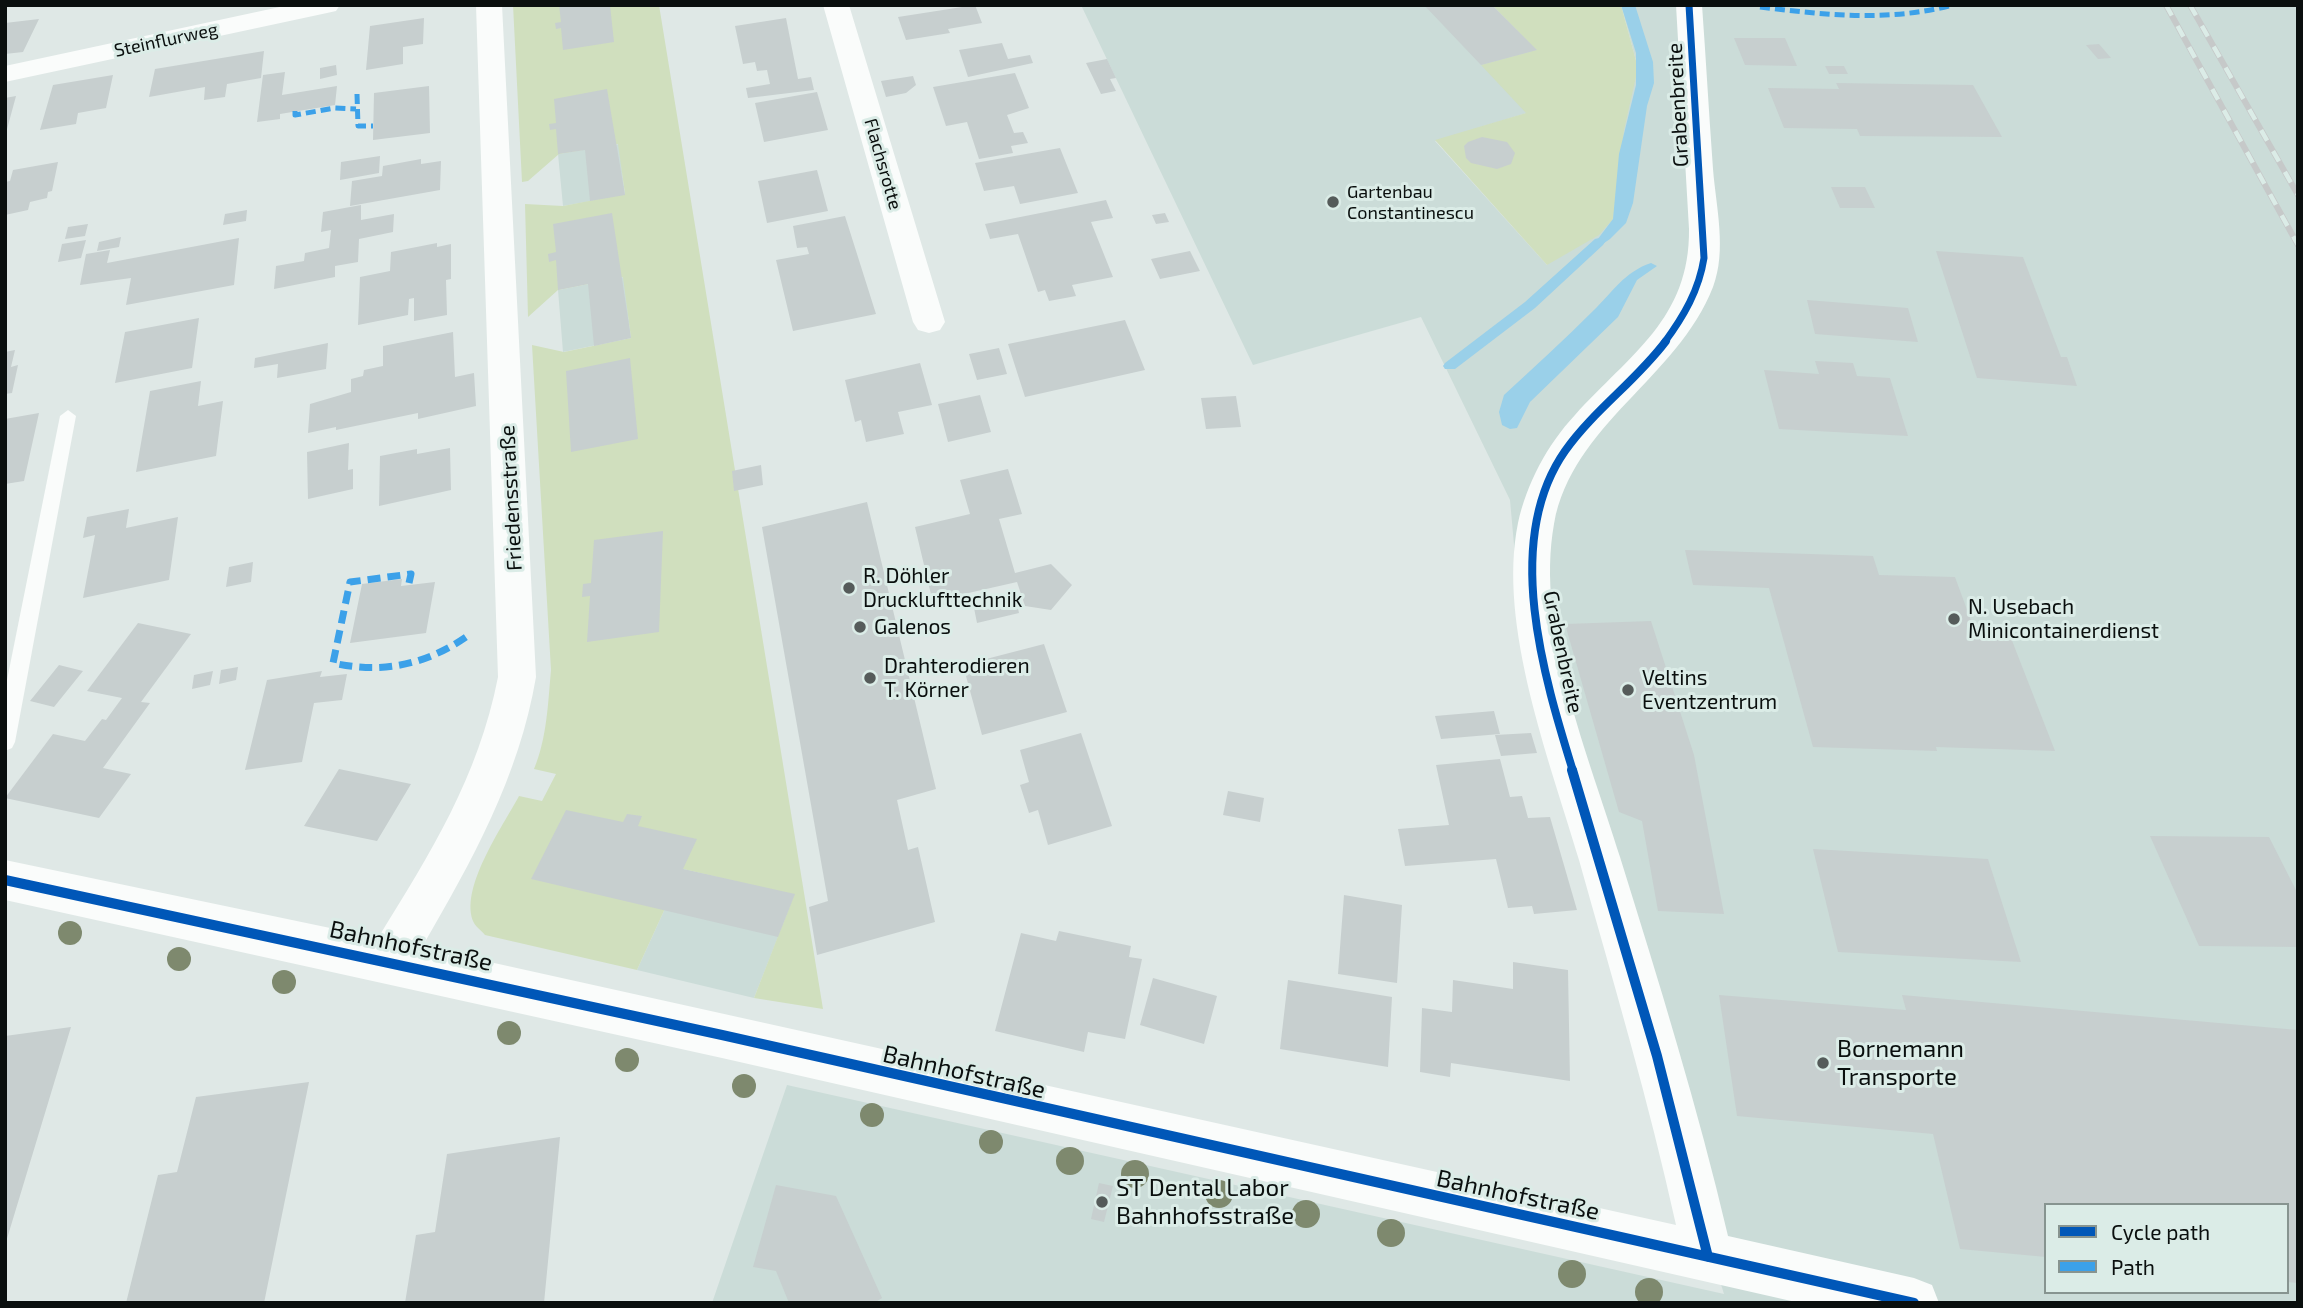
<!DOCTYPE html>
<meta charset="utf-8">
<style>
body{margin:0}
#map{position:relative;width:2303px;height:1308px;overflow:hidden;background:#dfe8e6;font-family:"Exo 2",sans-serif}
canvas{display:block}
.frame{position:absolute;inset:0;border:7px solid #0a0f0e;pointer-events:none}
.legend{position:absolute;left:2044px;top:1203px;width:245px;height:91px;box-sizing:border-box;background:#dbece7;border:2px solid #879490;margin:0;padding:9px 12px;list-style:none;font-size:21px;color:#0a0f0e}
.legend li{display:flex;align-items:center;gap:14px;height:35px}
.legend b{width:35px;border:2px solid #879490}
</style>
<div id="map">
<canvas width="2303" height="1308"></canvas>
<div class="frame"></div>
<ul class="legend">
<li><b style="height:9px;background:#0057b8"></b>Cycle path</li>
<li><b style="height:9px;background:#3ca1e9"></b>Path</li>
</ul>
</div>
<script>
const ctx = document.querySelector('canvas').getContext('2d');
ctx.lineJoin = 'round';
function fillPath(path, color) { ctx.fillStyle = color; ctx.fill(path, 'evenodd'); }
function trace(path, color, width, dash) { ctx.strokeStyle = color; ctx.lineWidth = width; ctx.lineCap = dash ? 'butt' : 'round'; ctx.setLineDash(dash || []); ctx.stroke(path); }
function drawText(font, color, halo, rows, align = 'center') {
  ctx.font = font + ' "Exo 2",sans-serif'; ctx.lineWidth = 6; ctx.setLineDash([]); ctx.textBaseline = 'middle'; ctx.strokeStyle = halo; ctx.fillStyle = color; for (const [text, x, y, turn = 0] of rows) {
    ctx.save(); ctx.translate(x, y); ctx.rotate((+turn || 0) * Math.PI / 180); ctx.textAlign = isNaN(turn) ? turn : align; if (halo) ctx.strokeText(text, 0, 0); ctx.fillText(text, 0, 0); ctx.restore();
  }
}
fillPath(new Path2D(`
 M1081,5H1492L1537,50L1527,113L1435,141L1547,265L1638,68L1621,5H2298V1303H712L787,1085L1724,1294L1523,645L1510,500L1421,317L1253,365ZM2046,1205H2287V1292H2046Z
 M619,144L625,195L563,206L558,154Z
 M624,277L631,338L563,352L558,290Z
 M683,869L795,894L754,998L637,970Z`), '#cbdcd8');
fillPath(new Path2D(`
 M513,5H659L823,1009L754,998L794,895L683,869L637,970L485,935C482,931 476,927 474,923C458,890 503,826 519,796L542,801L556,774L534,769C547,738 548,703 551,670L532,345L564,352L631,338L623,277L558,290L528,317L525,204L563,206L625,194L618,144L559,154L528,181L522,182Z
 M1492,5H1621L1638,68L1624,130L1613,219L1599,235L1547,265L1435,140L1526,113L1481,65L1536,50Z`), '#d0dfbe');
fillPath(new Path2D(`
 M1621,5H1635L1653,62L1654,83L1647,106L1633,203L1626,223L1610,239L1585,256L1613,219L1619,154L1636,85V53Z
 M1651,263L1657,266L1637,280L1618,317L1530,402L1517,428L1510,429L1502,425L1499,412L1504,395C1534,367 1564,340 1593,311C1613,292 1624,272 1651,263Z`), '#9ad0e9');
fillPath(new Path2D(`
 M1599,238L1605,242L1603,245L1535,308L1455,369H1445L1443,366L1445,363L1525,302L1595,239Z`), '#9ad0e9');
fillPath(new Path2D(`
 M559,5H610L614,42L563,50L561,28L556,29L555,23L561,22Z
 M975,5L982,23L948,29L950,33L906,40L898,17Z
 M1424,5H1492L1537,50L1481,65Z
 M424,18L423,44L403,47V64L366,70L370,26Z
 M786,18L798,79L811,77L814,90L748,98L746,88L770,84L767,70L757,71L755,62L743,64L735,26Z
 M39,19L23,52L5,54V23Z
 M1734,38H1785L1797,66L1745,65Z
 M1002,43L1008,59L1030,55L1033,63L968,77L959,50Z
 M2099,44L2111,58L2098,59L2086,45Z
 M264,51L261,78L227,84L225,97L204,100L205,87L149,97L155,69Z
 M1107,59L1116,78L1110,79L1116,91L1101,94L1086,63Z
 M336,65L337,75L320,79V68Z
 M1825,66H1844L1848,74H1829Z
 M285,72L282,95L337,86L335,105L280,114V119L257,122L263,75Z
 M1015,73L1029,108L1007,115L1014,133L1023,132L1028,143L1011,146L1013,153L979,159L967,122L946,126L933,87Z
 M113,75L106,108L78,113L76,124L40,130L53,85Z
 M913,76L916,85L906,93L886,97L881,81Z
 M1836,83L1973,85L2002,137L1860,136L1857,129L1784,128L1768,88L1839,89Z
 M429,86L430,133L373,140L374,93Z
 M607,89L625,195L590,201L585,150L558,154L556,129L550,130L549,124L556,123L554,99Z
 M817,92L828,130L764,142L755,103Z
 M16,96L6,133H5V98Z
 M1482,137L1507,142L1515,153L1511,164L1497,169L1471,163L1466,158L1464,146L1468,142Z
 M1060,148L1078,193L1020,204L1014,186L984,191L975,163Z
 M380,156L379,173L340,180L341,162Z
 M421,159V164L441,161L440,190L350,206L352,181L382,176L383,166Z
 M58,162L52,191L48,192L47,198L30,202L28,210L5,215V182L10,181L13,170Z
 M817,170L828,211L767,223L758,181Z
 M1831,187H1865L1875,208H1840Z
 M1106,200L1113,218L1091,222L1113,277L1072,285L1076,296L1049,301L1045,290L1038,292L1018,234L990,239L985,224Z
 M361,205V220L394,214L393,232L359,239L358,262L335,266V277L274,289L276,266L304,261L305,253L329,248L331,230L321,232L323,212Z
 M247,210L246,221L223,225L225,214Z
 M612,213L631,338L594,346L588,284L558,290L556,260L549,262L548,254L556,252L553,224Z
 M1165,213L1169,222L1156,224L1152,215Z
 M845,216L876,314L793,331L776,260L809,254L807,247L797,248L793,226Z
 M88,224L85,236L65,239L68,227Z
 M121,237L119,247L97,251L99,242Z
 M239,238L234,285L126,305L131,278L80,285L86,254L110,250L107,263Z
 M86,240L81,258L58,262L62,244Z
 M437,243V247L451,244V279L446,280L447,315L414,321V298L409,299L408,315L358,325L360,277L390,271L391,252Z
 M1190,251L1200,271L1160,279L1151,259Z
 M1936,251L2023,257L2061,357H2067L2077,386L1977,378Z
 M1807,300L1908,308L1918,342L1815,334Z
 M199,318L192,368L115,383L125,332Z
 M1125,320L1145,370L1025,397L1008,344Z
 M453,332L455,377L474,373L476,406L418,419V413L336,430V427L308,433L310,404L351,392V379L363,376L364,370L383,366V346Z
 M328,343L326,369L277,378L278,364L254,368L255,358Z
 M999,348L1007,374L977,380L969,354Z
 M15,350L11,367L18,365L12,393L5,394V352Z
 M630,358L638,439L571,452L566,371Z
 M1815,361L1853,363L1857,376L1890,378L1908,436L1779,429L1764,370L1819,374Z
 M920,363L932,405L898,412L904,434L866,442L861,420L855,422L845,380Z
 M201,381L198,406L223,401L216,456L136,472L150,391Z
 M980,395L991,432L948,442L938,404Z
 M1236,396L1241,427L1206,429L1201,398Z
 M39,413L24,481L5,484V419Z
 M349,443L348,470L353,469V489L308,499L307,452Z
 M450,448L451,490L379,506L380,456L417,449V454Z
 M761,465L763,485L734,491L732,471Z
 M1008,469L1022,514L999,519L1015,573L1051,564L1072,585L1051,610L1025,606L1017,582L964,594L965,600L934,607L915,527L970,514L960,480Z
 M867,502L936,789L897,800L908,850L918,847L935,922L817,955L809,907L828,901L762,527Z
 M129,509L126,528L178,517L169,580L83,598L95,535L83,538L87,517Z
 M663,531L659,632L587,642L590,596L582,597L583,584L591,583L594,540Z
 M1685,550L1873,556L1879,575L1955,577L1977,637L2011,638L2055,751L1936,747L1937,751L1813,747L1769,588L1693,585Z
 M253,562L251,582L226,587L229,567Z
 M402,579L401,586L435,582L426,633L350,643L362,584Z
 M1016,599L1019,613L977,623L974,608Z
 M1651,621L1694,755L1724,914L1658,911L1642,821L1619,812L1565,624Z
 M138,623L191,634L141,702L150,703L103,768L131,774L99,818L5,798L53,734L85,741L102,719L106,720L122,698L87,691Z
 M1044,644L1067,712L982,735L963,665Z
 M59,665L83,671L54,707L30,701Z
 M238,667L236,680L219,684L221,670Z
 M213,671L210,685L192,689L194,675Z
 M322,671L320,677L347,674L342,700L314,703L302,762L245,770L267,680Z
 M1494,711L1500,734L1441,739L1435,716Z
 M1081,733L1112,826L1048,845L1038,810L1029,813L1020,785L1029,782L1020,750Z
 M1531,733L1537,753L1501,756L1495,735Z
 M1500,759L1510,797L1522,796L1528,818L1550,817L1577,910L1534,914L1532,906L1508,908L1496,859L1405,866L1398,829L1449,825L1436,765Z
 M339,769L411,784L377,841L304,826Z
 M1228,791L1264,798L1260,822L1223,815Z
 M566,810L623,822L627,814L642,816L638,826L697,839L683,869L795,894L778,937L531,879Z
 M2150,836L2269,837L2298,894V947L2199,946Z
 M1813,849L1988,859L2021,962L1838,952Z
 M1344,895L1402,905L1397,983L1338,974Z
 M1059,931L1131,946L1129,957L1142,959L1125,1039L1088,1032L1084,1052L995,1031L1021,933L1056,941Z
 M1513,962L1568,970L1570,1081L1451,1063L1450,1077L1420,1072L1422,1008L1452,1012L1453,980L1513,989Z
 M1153,978L1217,996L1204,1044L1140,1025Z
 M1288,980L1392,997L1388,1067L1280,1049Z
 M1719,995L1906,1010L1902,995L2298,1030V1283L2287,1282V1205H2046V1257L1960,1249L1933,1134L1737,1116Z
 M71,1027L6,1242H5V1036Z
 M309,1082L264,1303H126L158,1175L177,1172L196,1097Z
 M560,1137L544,1303H405L416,1235L435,1232L447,1154Z
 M1099,1183L1113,1186L1104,1222L1091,1219Z
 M776,1185L836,1196L882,1298L874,1303H789L776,1271L753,1267Z`), '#c7cfcf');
fillPath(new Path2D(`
 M68,410L76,416L15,742L12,748L5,751V690L60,416Z`), '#fafcfb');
fillPath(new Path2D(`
 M289,5H340L336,11L327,13L5,82V66Z
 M476,5H502L536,677C519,777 472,861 422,947L1676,1225C1649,1102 1613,981 1579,860C1550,761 1497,626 1518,523C1527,483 1547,445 1575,415C1630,354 1690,319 1689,229L1676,5H1702C1706,60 1709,115 1713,169C1716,207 1727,250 1713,287C1677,379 1572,424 1554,524C1535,630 1589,756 1620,857C1659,982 1698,1108 1728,1236L1914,1278L1932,1285L1939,1303H1800L722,1058L5,900V860L378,938C431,852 478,778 498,677Z
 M823,5H849L945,322L940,330L929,333L918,330L913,322Z`), '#fafcfb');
const rail = new Path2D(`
 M2166,5L2298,245
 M2190,5L2298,195`);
trace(rail, '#c6c9c9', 6);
trace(rail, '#dbece7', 4.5, [12]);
trace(new Path2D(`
 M1760,7C1825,15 1889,22 1953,5
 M357,94L358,126H373
 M295,111V115L335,108L356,109`), '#3ca1e9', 5, [10, 5]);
trace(new Path2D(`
 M409,583L411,574L350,582L333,663C382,674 425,665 466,637`), '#3ca1e9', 7, [13, 7]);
trace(new Path2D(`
 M1664,343C1684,316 1699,290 1704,258L1689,5`), '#0057b8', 7);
trace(new Path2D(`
 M1573,771C1544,677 1502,541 1565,451C1594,410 1636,381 1666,341`), '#0057b8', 8);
trace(new Path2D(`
 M1572,770L1657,1056L1708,1257
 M5,880L722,1035L1914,1303`), '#0057b8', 10);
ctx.fillStyle = '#7e896e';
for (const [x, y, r] of [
 [70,933,12],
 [179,959,12],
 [284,982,12],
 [509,1033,12],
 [627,1060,12],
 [744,1086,12],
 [872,1115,12],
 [991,1142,12],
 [1070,1161,14],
 [1135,1174,14],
 [1219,1194,14],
 [1306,1214,14],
 [1391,1233,14],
 [1572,1274,14],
 [1649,1292,14]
]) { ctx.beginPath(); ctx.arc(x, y, r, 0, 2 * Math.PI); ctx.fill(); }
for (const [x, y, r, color] of [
 [1333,202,7,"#555b5a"],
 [849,588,7,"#555b5a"],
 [1954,619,7,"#555b5a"],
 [860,627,7,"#555b5a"],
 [870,678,7,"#555b5a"],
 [1628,690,7,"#555b5a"],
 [1823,1063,7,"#555b5a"],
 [1102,1202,7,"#555b5a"]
]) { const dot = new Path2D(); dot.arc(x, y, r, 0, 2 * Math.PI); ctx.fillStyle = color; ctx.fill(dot); trace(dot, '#dbece7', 2.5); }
drawText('18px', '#0a0f0e', '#dbece7', [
 ["Steinflurweg",166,40,-12],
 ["Flachsrotte",883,164,74]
]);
drawText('18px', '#0a0f0e', '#dbece7', [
 ["Gartenbau",1347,192],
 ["Constantinescu",1347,213]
], 'left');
drawText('21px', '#0a0f0e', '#dbece7', [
 ["Grabenbreite",1678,105,-93],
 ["Friedensstraße",511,498,-93],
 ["Grabenbreite",1563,652,78]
]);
drawText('21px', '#0a0f0e', '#dbece7', [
 ["R. Döhler",863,576],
 ["Drucklufttechnik",863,600],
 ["N. Usebach",1968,607],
 ["Minicontainerdienst",1968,631],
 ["Galenos",874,627],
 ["Drahterodieren",884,666],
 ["T. Körner",884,690],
 ["Veltins",1642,678],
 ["Eventzentrum",1642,702]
], 'left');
drawText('24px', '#0a0f0e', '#dbece7', [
 ["Bahnhofstraße",411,946,12],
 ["Bahnhofstraße",964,1072,13],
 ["Bahnhofstraße",1518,1195,12]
]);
drawText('24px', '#0a0f0e', '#dbece7', [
 ["Bornemann",1837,1049],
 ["Transporte",1837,1077],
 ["ST Dental Labor",1116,1188],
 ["Bahnhofsstraße",1116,1216]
], 'left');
</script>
